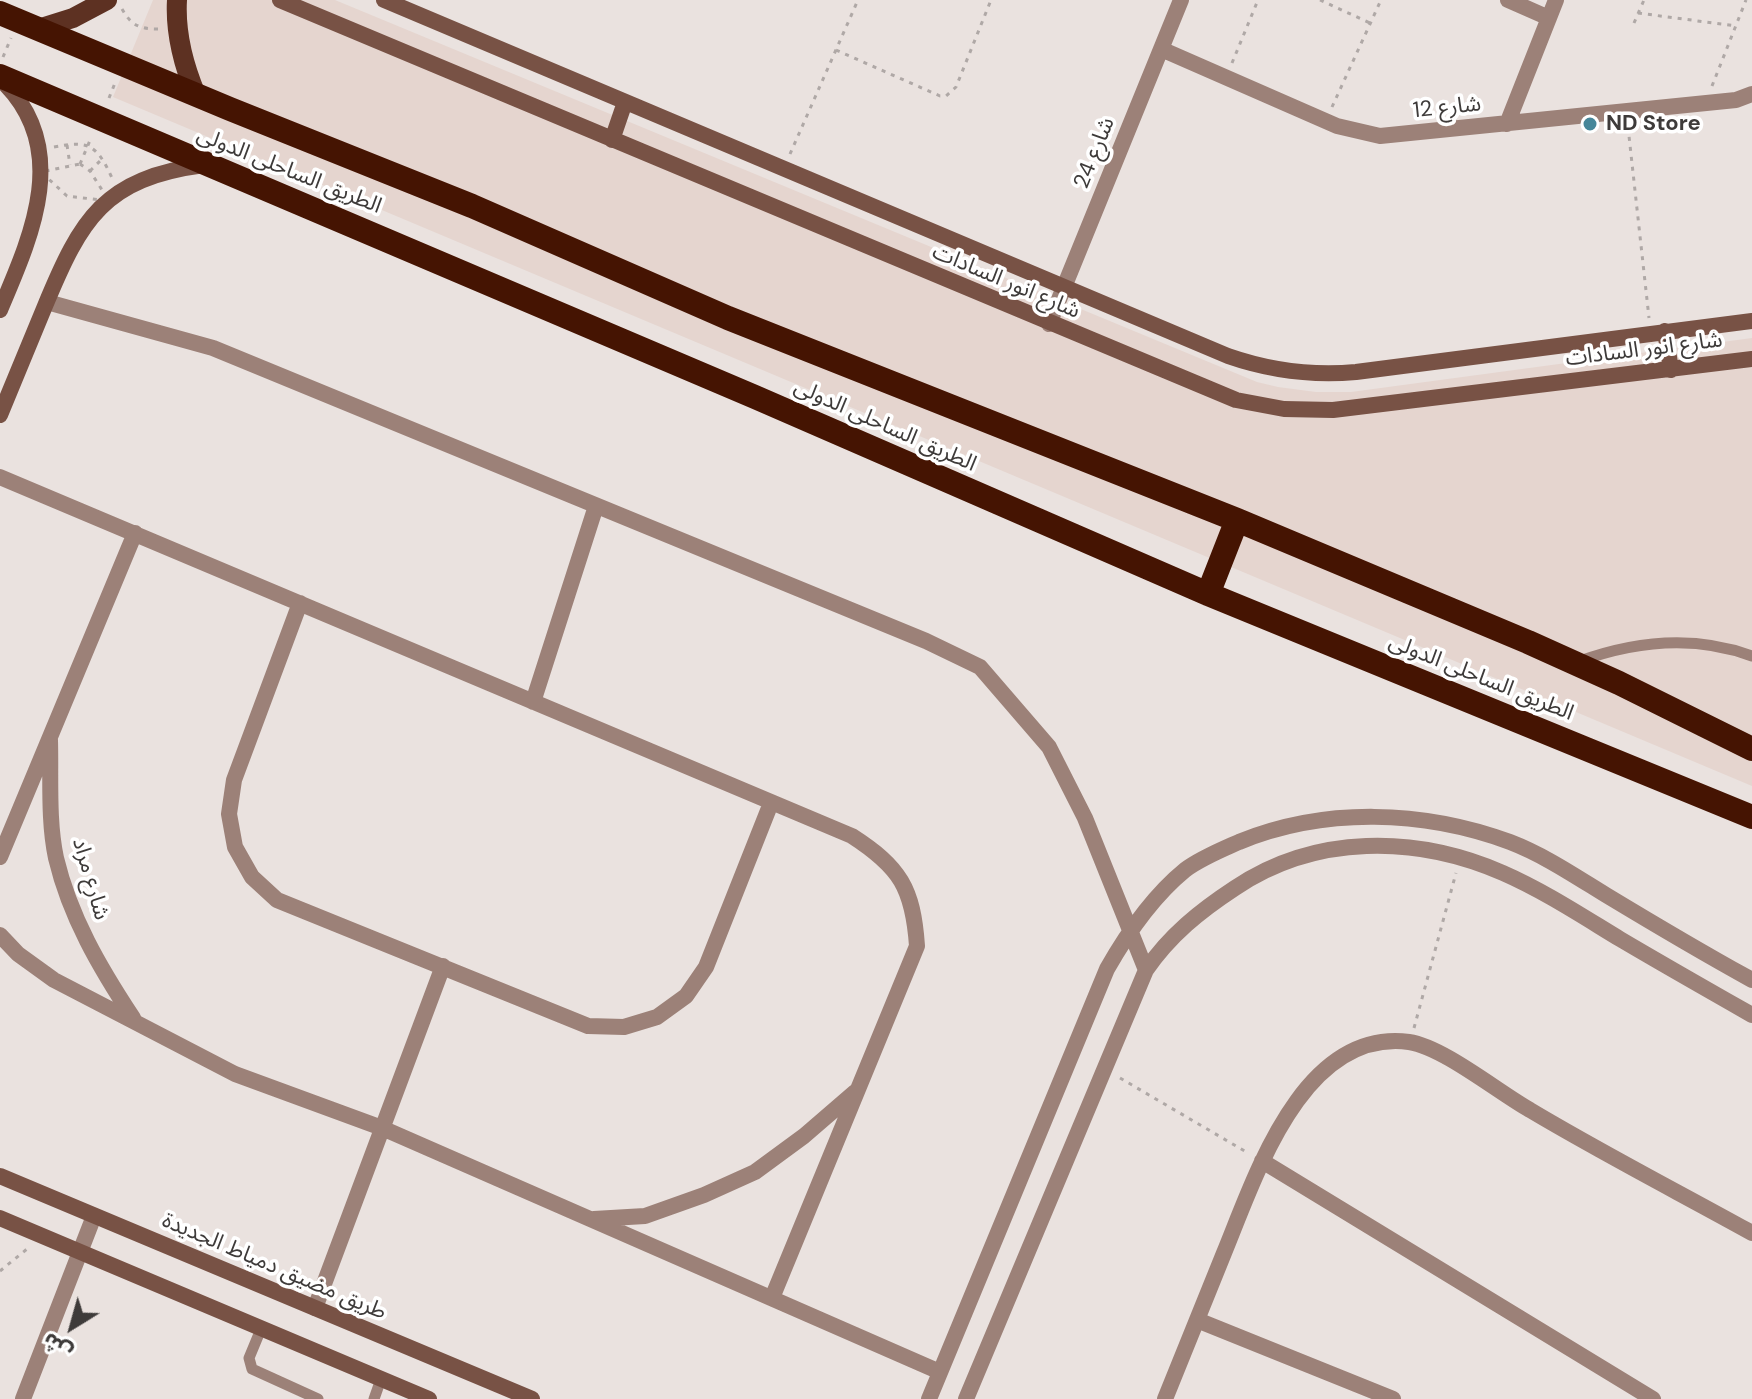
<!DOCTYPE html>
<meta charset="utf-8">
<style>
body{margin:0}
#map{position:relative;width:1752px;height:1399px;overflow:hidden;background:#eae2df;font-family:"DM Sans","Noto Sans Arabic",sans-serif}
canvas{display:block}
.north{position:absolute;left:32px;top:1287px;width:80px;height:80px;-webkit-text-stroke:6px #fff;paint-order:stroke;rotate:217deg;font-size:22px;font-weight:700;line-height:32px;text-align:center;color:#3e3b3a}
.north::after{content:'';display:block;margin:auto;width:28px;height:36px;background:#3e3b3a;clip-path:polygon(50% 0,100% 100%,50% 72%,0 100%)}
</style>
<div id="map">
<canvas width="1752" height="1399"></canvas>
<div class="north">ش</div>
</div>
<script>
const ctx = document.querySelector('canvas').getContext('2d');
ctx.lineJoin = 'round';
function fillPath(path, color) { ctx.fillStyle = color; ctx.fill(path, 'evenodd'); }
function trace(path, color, width, dash) { ctx.strokeStyle = color; ctx.lineWidth = width; ctx.lineCap = dash ? 'butt' : 'round'; ctx.setLineDash(dash || []); ctx.stroke(path); }
function drawText(font, color, halo, rows, align = 'center') {
  ctx.font = font + ' "DM Sans","Noto Sans Arabic",sans-serif'; ctx.lineWidth = 7; ctx.setLineDash([]); ctx.textBaseline = 'middle'; ctx.strokeStyle = halo; ctx.fillStyle = color; for (const [text, x, y, turn = 0] of rows) {
    ctx.save(); ctx.translate(x, y); ctx.rotate((+turn || 0) * Math.PI / 180); ctx.textAlign = isNaN(turn) ? turn : align; if (halo) ctx.strokeText(text, 0, 0); ctx.fillText(text, 0, 0); ctx.restore();
  }
}
fillPath(new Path2D(`
 M153,0H335L1257,382L1278,387L1316,392H1351L1752,338V786L113,97Z`), '#e5d5cf');
trace(new Path2D(`
 M1320,0L1370,23
 M122,9C131,25 139,29 158,29
 M1638,13L1736,26
 M1634,23L1644,0
 M836,50L940,96H946L956,87L991,0
 M3,57L11,38
 M1232,63L1258,0
 M1712,86L1746,0
 M109,98L115,83
 M1332,107L1381,0
 M1628,127L1649,318
 M67,145L70,165
 M214,146L222,128
 M54,147C89,140 97,145 112,178
 M790,154L858,0
 M80,164L90,171L109,201L67,196L41,172Z
 M80,164L91,138
 M90,171L103,158
 M1414,1028L1456,873
 M1120,1078L1248,1153
 M0,1271L27,1249`), '#afa8a6', 3, [4, 6]);
trace(new Path2D(`
 M1577,662C1634,641 1693,634 1752,656
 M261,1329L249,1358L252,1369L318,1399
 M374,1399L381,1379`), '#9c8178', 11);
trace(new Path2D(`
 M1508,0L1549,18
 M1161,49L1337,126L1380,136L1736,100L1752,94
 M1507,124L1556,0
 M47,302L213,348L926,641L980,667L1049,747L1085,818L1146,970
 M1049,324L1181,0
 M0,477L852,836C900,867 913,888 917,946L772,1298
 M300,603L234,780L229,814L235,847L252,877L277,900L588,1026L624,1027L657,1017L686,996L706,967L771,803
 M533,702L596,506
 M50,740C51,778 48,821 56,858C70,917 100,968 133,1018
 M0,857L135,533
 M0,935L18,954L54,980L235,1074L382,1128L940,1372
 M1262,1161L1653,1399
 M594,1219L645,1216L704,1195L755,1172L804,1136L855,1092
 M315,1308L443,966
 M1197,1320L1393,1399
 M23,1399L94,1216
 M929,1399L1107,969C1128,932 1152,897 1185,870C1201,858 1221,850 1239,842C1325,807 1423,810 1510,842C1544,855 1575,876 1606,895C1654,924 1703,953 1752,980
 M966,1399L1146,970C1170,935 1200,911 1235,888C1315,834 1416,835 1503,873C1544,891 1582,916 1620,939C1664,965 1708,990 1752,1015
 M1165,1399C1185,1350 1204,1302 1224,1253C1255,1178 1302,1028 1409,1042C1443,1047 1498,1092 1530,1110C1602,1153 1678,1192 1752,1233`), '#9c8178', 16);
trace(new Path2D(`
 M280,0L1236,400L1284,409L1333,410L1752,359
 M384,0L1228,356C1271,371 1311,376 1356,372L1752,321
 M612,140L625,102
 M0,310C31,237 71,150 4,83
 M1665,331L1671,370
 M0,415C15,378 30,342 45,306C81,219 104,178 204,165
 M0,1176L532,1399
 M0,1218L429,1399`), '#785245', 16);
trace(new Path2D(`
 M177,0C175,34 183,64 196,95
 M38,29L73,18L107,0`), '#5d3122', 20);
trace(new Path2D(`
 M0,13L230,109L472,206L728,318L1237,520L1528,642L1619,683L1752,749
 M0,76L755,397L1208,594L1752,817
 M1208,594L1237,520`), '#451402', 24);
for (const [x, y, r, color] of [
 [1590,124,8,"#468699"]
]) { const dot = new Path2D(); dot.arc(x, y, r, 0, 2 * Math.PI); ctx.fillStyle = color; ctx.fill(dot); trace(dot, '#fff', 3); }
drawText('22px', '#3e3b3a', '#fff', [
 ["شارع 12",1447,108,-6],
 ["شارع 24",1095,153,-68],
 ["الطريق الساحلى الدولى",289,171,22],
 ["شارع انور السادات",1006,282,23],
 ["شارع انور السادات",1644,350,-7],
 ["الطريق الساحلى الدولى",885,426,24],
 ["الطريق الساحلى الدولى",1481,678,22],
 ["شارع مراد",90,879,74],
 ["طريق مضيق دمياط الجديدة",274,1267,23]
]);
drawText('bold 22px', '#3e3b3a', '#fff', [
 ["ND Store",1606,124]
], 'left');
</script>
